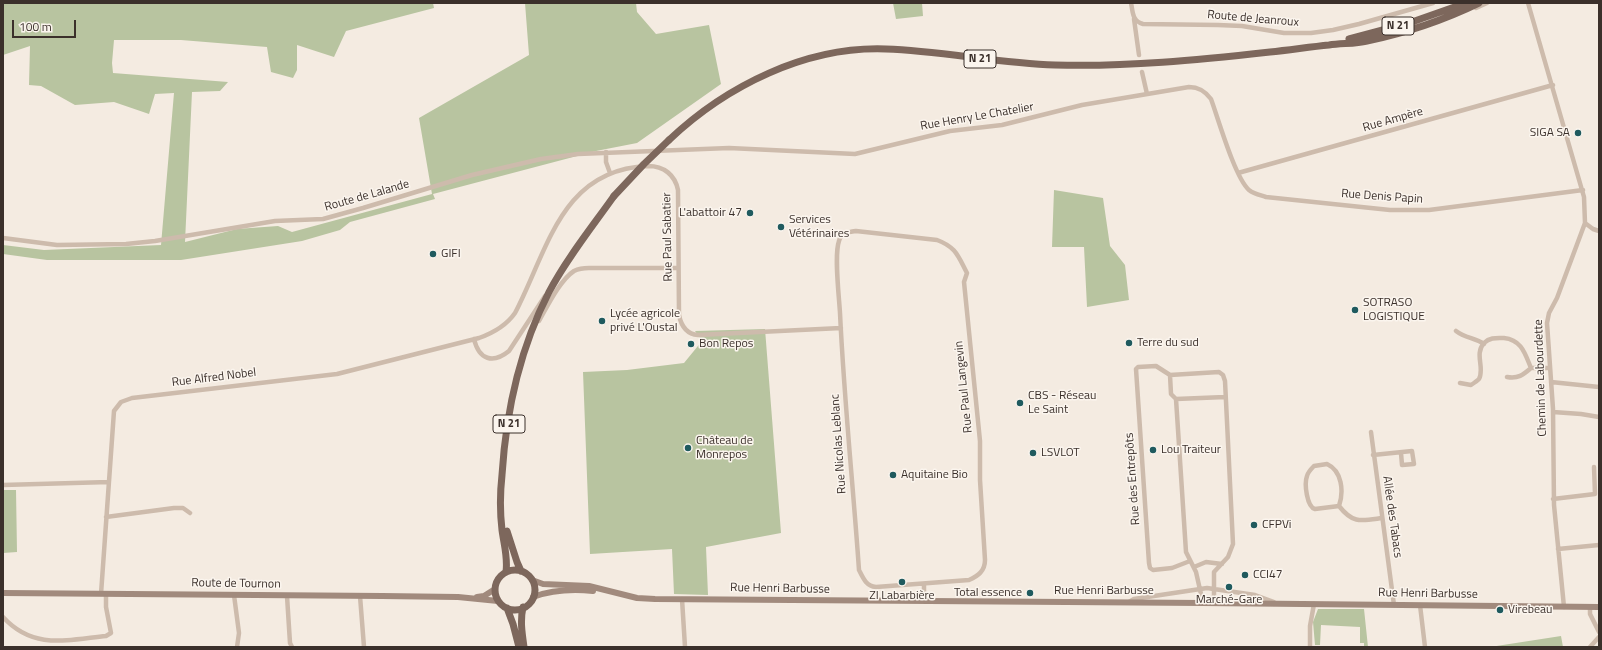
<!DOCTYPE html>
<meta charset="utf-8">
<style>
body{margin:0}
#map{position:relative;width:1602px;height:650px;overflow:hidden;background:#f4ebe1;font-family:"Titillium Web",sans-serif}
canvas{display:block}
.frame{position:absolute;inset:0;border:4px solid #3b302b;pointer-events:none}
.scale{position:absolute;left:12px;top:20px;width:64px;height:18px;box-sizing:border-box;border:2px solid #3b302b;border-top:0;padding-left:5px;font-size:12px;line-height:14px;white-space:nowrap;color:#3b302b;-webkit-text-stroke:3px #fbf5ee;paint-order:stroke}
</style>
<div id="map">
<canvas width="1602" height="650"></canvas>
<div class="frame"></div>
<div class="scale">100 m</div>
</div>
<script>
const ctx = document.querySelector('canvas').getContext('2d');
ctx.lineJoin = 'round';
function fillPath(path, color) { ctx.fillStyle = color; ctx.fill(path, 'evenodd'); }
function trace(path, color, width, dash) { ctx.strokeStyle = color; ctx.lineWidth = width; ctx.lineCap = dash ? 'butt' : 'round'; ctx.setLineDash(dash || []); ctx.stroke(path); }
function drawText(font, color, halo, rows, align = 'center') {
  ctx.font = font + ' "Titillium Web",sans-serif'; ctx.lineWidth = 3; ctx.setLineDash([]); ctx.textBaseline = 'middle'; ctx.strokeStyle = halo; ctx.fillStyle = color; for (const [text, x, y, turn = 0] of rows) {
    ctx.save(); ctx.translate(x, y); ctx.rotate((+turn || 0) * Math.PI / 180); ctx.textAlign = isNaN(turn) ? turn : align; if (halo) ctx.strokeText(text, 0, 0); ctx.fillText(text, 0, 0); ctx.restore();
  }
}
fillPath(new Path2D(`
 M3,3H433L434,8L346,31L334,57L297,45V70L293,78L271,72L267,47L181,40H114L112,63L113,73L228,82L220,91L192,92L185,242L237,229L278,226L292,232L432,194L419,118L529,55L525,3H636L637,12L656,34L709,25L721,84L637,143L596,151L433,194L435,199L350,222L340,230L302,241L181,260H47L3,254V245L44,250L161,245L174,93L155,94L149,114L114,102L75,105L41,86L29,85L30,46L3,55Z
 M893,3H922L923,16L896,19Z
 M1054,190L1103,198L1110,246L1125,265L1129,300L1087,307L1084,247H1052Z
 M765,329L781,533L706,547L708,595L674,594L672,549L590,554L583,372L627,370L684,363L702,341L695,331Z
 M3,490H16L17,552L3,553Z
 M1318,609H1364L1368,647H1364V643H1360V627L1321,625L1320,645H1315L1313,622Z
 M1561,636L1563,647H1490Z`), '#b8c4a0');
trace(new Path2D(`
 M1131,3C1133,12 1132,21 1143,24L1218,25L1242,26L1284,33H1311L1333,30L1359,24L1433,3
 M1528,3L1584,197L1585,223L1557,298L1549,313L1547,323L1553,409L1554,505L1564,607
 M1476,8L1487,3
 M1134,19L1139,55
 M1142,72L1147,94
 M606,152V162L610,173
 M1238,173L1553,85
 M1585,223L1593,229L1599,231
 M856,231L937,240C956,247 958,256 967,273L964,282L980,441V480L985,560C985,571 978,576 969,580L876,587C866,586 863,578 859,570C853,484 844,399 840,313C839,296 834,255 839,241C841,233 849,232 856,231Z
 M3,238L57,245L126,244L155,241L275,221L323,219L363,208L472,175L541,159L578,154L729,148L855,154L950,131L1002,125L1082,105L1189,87C1199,87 1205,91 1211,99C1218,118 1235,178 1249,190C1254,194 1260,195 1266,197L1390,210H1429L1583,190
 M539,321C547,307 560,280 574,271C578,269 584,268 589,268H678
 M1456,331C1465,338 1475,338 1484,344
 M474,339C479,360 493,364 509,351L545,296
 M1170,375L1219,372L1223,375L1225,381L1233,544L1228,557L1214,572V603
 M1170,375L1156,366L1138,367L1136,369L1149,563L1150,568L1153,570L1172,568L1190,561
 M1170,375L1171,394L1176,399
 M1507,377C1518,379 1523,375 1531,368
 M1551,382L1599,387
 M1460,383L1471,385C1474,383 1477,381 1479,379C1485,368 1474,354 1484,343C1490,337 1497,338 1504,338C1522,340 1525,354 1531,368H1550
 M1553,412L1581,414L1599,417
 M1371,432L1394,605
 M1373,455L1412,451L1414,464L1402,465L1401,453
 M3,485L109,482
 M1553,499L1595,494L1594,467
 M1339,506L1315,509C1307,507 1304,484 1307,476C1308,472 1311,469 1314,466L1327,464C1342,471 1344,491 1339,506C1353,524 1361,521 1382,518
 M106,517L174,508H183L190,513
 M1558,549L1599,545
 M1194,567L1206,562L1222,564
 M924,584V601
 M101,594L114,411L121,402L132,398L337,374L479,338C493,333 506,326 515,313C548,250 561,169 648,166C664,166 675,175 678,190L679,315C681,325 686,334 698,335L841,328
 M234,595L239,633L237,647
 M287,596L290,643L292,647
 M360,596L364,647
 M682,599L685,647
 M1129,602L1134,599L1207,588L1255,595L1274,602V604
 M1203,603L1196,572L1186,552L1176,399L1225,397
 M1420,605L1425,647
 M1590,607V614L1599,632
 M3,617C33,650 67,640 106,636L111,633L106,607V594
 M1310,647V626L1314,604
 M1590,647L1599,637`), '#cdbbac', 4.5);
trace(new Path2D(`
 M532,580L543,584L589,586L637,598L655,599L1203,603L1599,607
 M3,593L382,596L458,597L498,601
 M477,597L484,596L495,589
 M533,597C552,590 573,589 593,591`), '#a18a7d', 6);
trace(new Path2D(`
 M1349,39L1409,23L1466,3
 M669,140C726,86 806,46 886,49C942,51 998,63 1055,65C1127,67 1198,60 1270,52C1290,50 1309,47 1329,45C1341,43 1355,44 1367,41C1405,33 1444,20 1479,3
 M507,531L517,562L521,571
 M495 590a20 20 0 1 1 40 0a20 20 0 1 1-40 0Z
 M506,572C508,557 504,545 502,530C500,513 500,493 502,475C506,412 520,348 549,292C567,258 592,227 614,196
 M523,607C520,621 522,633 524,647
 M507,608L513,624L519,647`), '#7d675c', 7);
trace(new Path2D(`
 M614,196L644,164L669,140`), '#7d675c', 7);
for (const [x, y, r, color] of [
 [1578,133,4,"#1f5a5e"],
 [750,213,4,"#1f5a5e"],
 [781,227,4,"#1f5a5e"],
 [433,254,4,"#1f5a5e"],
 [1355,310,4,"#1f5a5e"],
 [602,321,4,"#1f5a5e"],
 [1129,343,4,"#1f5a5e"],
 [691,344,4,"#1f5a5e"],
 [1020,403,4,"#1f5a5e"],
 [688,448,4,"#1f5a5e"],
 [1153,450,4,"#1f5a5e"],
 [1033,453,4,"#1f5a5e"],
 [893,475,4,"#1f5a5e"],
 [1254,525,4,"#1f5a5e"],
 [1245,575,4,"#1f5a5e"],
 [902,582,4,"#1f5a5e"],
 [1229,587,4,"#1f5a5e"],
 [1030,593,4,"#1f5a5e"],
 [1500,610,4,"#1f5a5e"]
]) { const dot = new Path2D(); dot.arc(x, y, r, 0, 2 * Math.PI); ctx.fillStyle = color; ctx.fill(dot); trace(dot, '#fbf5ee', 1.5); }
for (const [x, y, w] of [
 [1398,26,32],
 [980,59,32],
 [509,424,32]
]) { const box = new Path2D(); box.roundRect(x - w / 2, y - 9, w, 18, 3); ctx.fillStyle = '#fbf5ee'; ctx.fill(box); trace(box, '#3b302b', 1); }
drawText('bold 11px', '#3b302b', null, [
 ["N 21",1398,26],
 ["N 21",980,59],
 ["N 21",509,424]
]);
drawText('12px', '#3b302b', '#fbf5ee', [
 ["Route de Jeanroux",1253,19,5],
 ["Rue Henry Le Chatelier",977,117,-10],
 ["Rue Ampère",1393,120,-16],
 ["Route de Lalande",367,196,-16],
 ["Rue Denis Papin",1382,197,4],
 ["Rue Paul Sabatier",668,237,-91],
 ["Rue Alfred Nobel",214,378,-7],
 ["Chemin de Labourdette",1541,378,-92],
 ["Rue Paul Langevin",964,387,-96],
 ["Rue Nicolas Leblanc",839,444,-94],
 ["Rue des Entrepôts",1133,479,-94],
 ["Allée des Tabacs",1392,517,82],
 ["Route de Tournon",236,584,1],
 ["Rue Henri Barbusse",780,589,1],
 ["Rue Henri Barbusse",1104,591],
 ["Rue Henri Barbusse",1428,594,1]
]);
drawText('12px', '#3b302b', '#fbf5ee', [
 ["SIGA SA",1570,133,"right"],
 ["L'abattoir 47",742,213,"right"],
 ["Services",789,220],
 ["Vétérinaires",789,234],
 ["GIFI",441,254],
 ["SOTRASO",1363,303],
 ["LOGISTIQUE",1363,317],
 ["Lycée agricole",610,314],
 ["privé L'Oustal",610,328],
 ["Terre du sud",1137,343],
 ["Bon Repos",699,344],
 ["CBS - Réseau",1028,396],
 ["Le Saint",1028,410],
 ["Château de",696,441],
 ["Monrepos",696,455],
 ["Lou Traiteur",1161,450],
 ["LSVLOT",1041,453],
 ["Aquitaine Bio",901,475],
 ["CFPVi",1262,525],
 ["CCI47",1253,575],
 ["Total essence",1022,593,"right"],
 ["ZI Labarbière",902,596,"center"],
 ["Marché-Gare",1229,600,"center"],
 ["Virebeau",1508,610]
], 'left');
</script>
